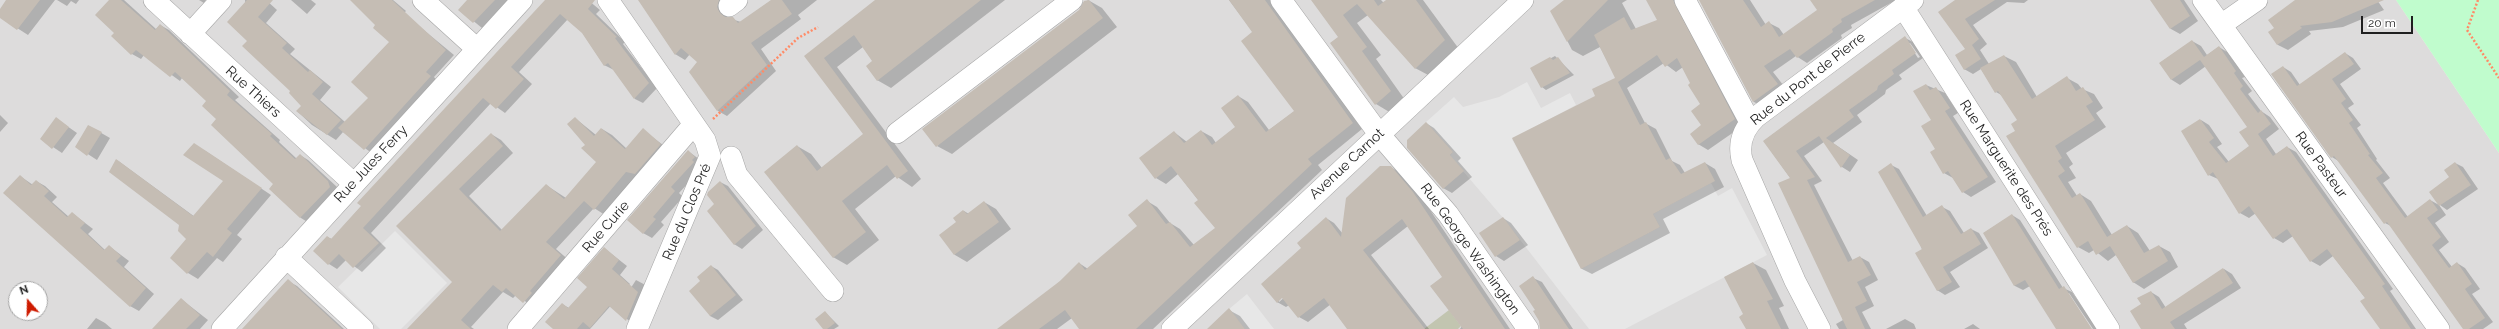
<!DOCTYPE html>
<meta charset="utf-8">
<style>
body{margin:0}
#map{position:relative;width:2499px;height:329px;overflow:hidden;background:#f0eee5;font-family:Raleway,sans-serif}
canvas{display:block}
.north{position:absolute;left:8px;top:281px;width:40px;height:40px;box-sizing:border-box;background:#fff;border:1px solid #a5a5a5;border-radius:50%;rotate:340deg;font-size:11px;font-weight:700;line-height:16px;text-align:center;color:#1f1f1f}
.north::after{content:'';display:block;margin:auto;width:14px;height:18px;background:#ce1b00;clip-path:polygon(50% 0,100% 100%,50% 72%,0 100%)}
.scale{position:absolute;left:2361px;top:16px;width:52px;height:18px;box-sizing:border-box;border:2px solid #1f1f1f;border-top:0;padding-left:5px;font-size:12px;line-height:14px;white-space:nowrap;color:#1f1f1f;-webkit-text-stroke:3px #fff;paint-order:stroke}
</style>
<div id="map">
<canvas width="2499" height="329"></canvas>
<div class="north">N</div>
<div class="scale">20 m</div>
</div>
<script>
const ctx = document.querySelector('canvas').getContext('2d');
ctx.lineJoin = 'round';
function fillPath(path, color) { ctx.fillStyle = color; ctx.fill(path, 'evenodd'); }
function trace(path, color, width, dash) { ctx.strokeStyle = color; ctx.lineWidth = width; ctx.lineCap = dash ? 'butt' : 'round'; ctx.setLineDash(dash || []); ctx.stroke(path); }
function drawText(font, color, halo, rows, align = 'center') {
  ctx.font = font + ' Raleway,sans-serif'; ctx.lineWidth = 3.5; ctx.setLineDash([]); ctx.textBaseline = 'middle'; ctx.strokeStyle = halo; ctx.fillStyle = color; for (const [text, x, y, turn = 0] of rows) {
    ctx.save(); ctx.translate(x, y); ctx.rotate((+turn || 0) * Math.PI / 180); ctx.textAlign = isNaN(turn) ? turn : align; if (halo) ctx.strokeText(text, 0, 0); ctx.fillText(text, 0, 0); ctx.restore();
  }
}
fillPath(new Path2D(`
 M0,0H2396L2499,153V329H0ZM16,289H40V313H16Z`), '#dddcdc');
fillPath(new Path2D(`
 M1449,310L1461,326L1458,329H1424Z`), '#c2c5b0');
fillPath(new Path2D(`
 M2396,0H2499V153Z`), '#c0fccd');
fillPath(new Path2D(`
 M1527,82L1541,108L1570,93L1576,105L1512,139L1581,269L1660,227L1653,214L1711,183L1718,196L1732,188L1767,255L1625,329H1589L1504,219L1450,156L1453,152L1426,122L1454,97L1463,107L1499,97Z
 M395,231L447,283L401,329H380L338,287Z
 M1247,294L1274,329H1245L1229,309Z`), '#e7e7e7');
fillPath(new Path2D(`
 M8,0H55L28,35L0,17V10Z
 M57,0H56H79L76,4L71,1L67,6Z
 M110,0H124L156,29L160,25L169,30L239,97L235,100L280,140L279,142L297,159L300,155L308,160L337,187L338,192L309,223L301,218L270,189L274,183L217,119L208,101L182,78L180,81L144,55L141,59L132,54L115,33Z
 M199,0H206L204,3Z
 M245,0H266L277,10L266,23L295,49L290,54L331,87L320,100L345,122L370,98L414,22L454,55L434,77L438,82L373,154L343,132L336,140L312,125L297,111L303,106L249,40Z
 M291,0H311L316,4L307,14Z
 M351,0H393L406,11L386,31Z
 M468,0H508L482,28L460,10Z
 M546,0H588L600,10L596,14L625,42L623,44L657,88L643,103L635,99L614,70L604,65L582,32L568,19L519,72L532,84L505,113L491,103L371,233L386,248L362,272L346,260L337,269L329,264L315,251L327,237L332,239Z
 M639,0H726L728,18L741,22L772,0H817L798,15L801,19L761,49L776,71L727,116L718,111L690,72L698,62L690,54L685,60L675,54Z
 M878,0H1005L891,88L877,80L873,61L863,47L837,67L921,179L912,187L896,176L855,209L879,240L847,265L833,257L797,146L811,154L822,168L864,134L806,56Z
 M1088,0L1102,8L1117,27L952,154L937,146L1080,10Z
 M1229,0H1270L1362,129L1318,165L1322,170L1153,329H1080L1072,318L1057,329H1011L1079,263L1088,269L1139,226L1147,201L1157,207L1170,223L1180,229L1194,245L1216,228L1199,201L1178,174L1166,184L1156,178L1174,132L1187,142L1201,131L1212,137L1216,143L1236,127L1238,96L1248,102L1269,130L1295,111L1253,32Z
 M1312,0H1381L1384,3L1388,0H1423L1459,49L1430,76L1415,68L1368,15L1357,23L1381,55L1376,59L1405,100L1391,113L1376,104L1331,43L1339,37Z
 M1565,0H1627L1622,3L1636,29L1659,21L1648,0H1686L1744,125L1708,150L1698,144L1703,126L1702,104L1683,67L1676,72L1664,63L1627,88L1645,123L1656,129L1672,161L1680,165L1685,173L1705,163L1715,169L1724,187L1663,219L1670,233L1592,274L1582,269L1513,139L1597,96L1616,78L1600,47L1583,56L1572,50L1552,11Z
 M1700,0H1750L1766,25L1769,23L1779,28L1784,35L1818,11L1817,0H1896L1851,25L1852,28L1841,35L1842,38L1807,63L1796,56L1773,72L1787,90L1764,107L1754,102Z
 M1956,0H2028L2024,3L2007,2L1973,25L1987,44L1980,50L1989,64L2004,56L2016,62L2037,97L2067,78L2078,84L2082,89L2094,94L2103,108L2096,113L2106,127L2066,153L2073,164L2069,167L2076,178L2068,182L2077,196L2080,194L2091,201L2112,235L2127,226L2138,233L2150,251L2159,246L2170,252L2178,267L2144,289L2133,282L2116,255L2108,261L2094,250L2089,253L2078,247L2016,131L2018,120L2003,96L1996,92L1981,69L1973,74L1964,69L1966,50Z
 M2152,0H2184L2198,21L2180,34L2171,29Z
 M2297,0H2377L2384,10L2343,27L2309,31L2311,34L2288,50L2278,45L2270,33L2276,29Z
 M1905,38L1913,42L1923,58L1899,75L1902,79L1886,90L1885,94L1857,115L1862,122L1833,143L1858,160L1850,172L1842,167L1824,142L1804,156L1822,181L1814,185L1853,261L1860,257L1869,262L1878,280L1865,287L1874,306L1862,312L1871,329H1839L1836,324L1843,320L1791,179L1764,141ZM1908,43H1910L1920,57L1918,58Z
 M2192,41L2201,46L2207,55L2219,47L2227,52L2245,77L2242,78L2252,91L2248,94L2261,111L2270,117L2279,129L2266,139L2276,154L2287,147L2296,152L2393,289L2390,291L2416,329H2381L2366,299L2333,256L2320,266L2311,261L2293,236L2283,243L2274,238L2256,213L2249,218L2240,213L2218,179L2209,175L2201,120L2209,125L2222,144L2217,147L2229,162L2250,146L2248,127L2206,66L2180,85L2172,80L2160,63Z
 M2345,53L2353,58L2361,69L2340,84L2354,104L2348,108L2361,125L2357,128L2377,159L2376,160L2390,178L2383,183L2408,217L2430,200L2439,205L2446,215L2435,223L2449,242L2439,250L2452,267L2457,263L2465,268L2480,289L2472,294L2493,322L2483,329H2464L2391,226L2385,223L2340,162L2332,157L2272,74L2283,67L2291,72L2300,85Z
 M1555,56L1574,75L1546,90L1542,87L1532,68Z
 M1926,85L1945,93L1958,113L1953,116L1996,182L1971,197L1963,192L1953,178L1944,173L1937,149Z
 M0,115L8,123L0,132Z
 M575,118L596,135L602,129L612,135L627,149L643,130L671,151L605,215L594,208L556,249L571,262L535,308L516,295L513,298L503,292L471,327L474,329H408L453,282L397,226L491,134L501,140L513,153L469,196L502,230L546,185L566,198L598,162L586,145Z
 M57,119L77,133L62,153L41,139Z
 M1426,123L1434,128L1461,158L1458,161L1472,177L1452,193L1443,188Z
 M89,126L110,138L97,160L77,147Z
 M204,150L271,195L237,235L242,239L223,262L217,258L198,279L188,273L171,258L188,239L180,225L117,160L195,217L225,181Z
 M688,151L703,162L702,168L679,193L683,197L661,222L664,225L652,238L643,233Z
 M2455,163L2463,167L2478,189L2447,210L2440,205Z
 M1891,165L1899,169L1927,216L1942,207L1950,211L1964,233L1971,229L1979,233L1988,248L1950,272L1960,287L1945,295L1937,290Z
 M1391,167L1400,173L1422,198L1510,329H1460L1462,326L1443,277L1408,226L1371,255L1429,329H1348L1331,304L1308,322L1299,317L1289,305L1286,307L1277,302L1303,248L1326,218L1334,223L1343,234ZM1285,294L1286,296L1279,302V300Z
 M20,176L33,185L36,181L45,186L57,197L52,202L69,217L72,213L93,229L88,234L105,250L109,246L129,261L124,267L154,294L139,311L130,306Z
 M720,182L728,186L763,230L742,249L734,244L715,205Z
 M984,202L996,209L1011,229L967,262L955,255L941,235L958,222L964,211L969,214Z
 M2012,215L2020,220L2063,288L2072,292L2097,329H2093L2069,293H2067L2091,329H2061L2030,286L2023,290L2015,286L1984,233Z
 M1503,218L1511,223L1528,245L1504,261L1496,256Z
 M604,248L627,266L620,275L630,284L590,329H555L562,304L569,308L588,287Z
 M1753,263L1766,270L1784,306L1779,308L1789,329H1747L1744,315Z
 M711,266L718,270L743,300L718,320L710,316L702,281Z
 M2224,269L2232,274L2241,288L2184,324L2187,329H2142L2151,292L2159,297L2166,308Z
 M1533,278L1542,282L1573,329H1546L1536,310Z
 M636,280L651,288L635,325L616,311Z
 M288,281L297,286L344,329H244Z
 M181,299L208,320L200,329H154Z
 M1229,310L1240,316L1250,329H1208Z
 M825,312L839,326L834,329H824Z
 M96,318L105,323L112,329H87Z
 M1905,319L1914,324L1916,329H1886Z
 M1973,324L1980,329H1964Z`), '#0003');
fillPath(new Path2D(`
 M6,0H40L17,30L0,18V9Z
 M109,0H121L155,30L160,24L230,91L227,95L272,134L270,136L295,159L300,154L328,181L330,187L300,218L269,189L273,184L211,125L216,119L202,106L206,101L175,72L170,77L136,50L131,55L111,36L114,33L95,15Z
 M247,0H273L258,17L287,43L282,48L308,72L310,70L323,82L312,94L341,120L327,135L296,111L301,106L289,93L290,91L242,46L247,41L227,22Z
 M350,0H392L446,50L426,72L431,76L364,150L338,128L368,98L351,82L389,42L373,28L375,25Z
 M467,0H495L473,23L458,10Z
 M545,0H595L588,9L617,37L615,38L649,83L634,99L608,63L604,66L582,33L560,14L511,67L524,79L496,109L483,98L363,228L379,243L353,268L339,254L328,265L313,251L327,236L331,239L361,206L357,203Z
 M638,0H719L717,7L720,13L725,17H733L738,23L771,0H782L792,14L751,43L767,65L717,111L689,72L697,62L681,48L675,55Z
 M875,0H981L877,81L866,66L872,61L854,35L824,58L908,171L897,179L887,165L842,201L866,232L833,258L764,172L797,145L817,171L863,134L804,56Z
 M1089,0L1103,18L936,147L922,129L1079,10L1084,1Z
 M1229,0H1265L1353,123L1308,159L1312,164L1136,329H1079L1065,310L1039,329H997L1060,281L1079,262L1085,270L1137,226L1128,215L1147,199L1166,224L1170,222L1190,247L1215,228L1194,203L1198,200L1171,166L1155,179L1139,158L1174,131L1184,143L1201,130L1212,145L1235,127L1221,108L1238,95L1266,132L1294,111L1241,41L1252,32Z
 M1311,0H1374L1378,6L1386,0H1416L1445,40L1415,69L1357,4L1343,15L1367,47L1362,51L1391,91L1375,105L1330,43L1338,37Z
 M1564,0H1608L1567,42L1550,11Z
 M1646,0H1673L1735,119L1698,145L1690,134L1701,125L1691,111L1700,104L1688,85L1690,83L1677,58L1665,67L1657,55L1618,82L1640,125L1646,122L1666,160L1670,158L1681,174L1705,162L1715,181L1653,214L1660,227L1581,269L1512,138L1595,96L1592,89L1615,78L1594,35L1624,17L1631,30L1657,20Z
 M1699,0H1743L1761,27L1769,21L1779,37L1817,10L1810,0H1875L1841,19L1842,22L1832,29L1833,32L1797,58L1790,49L1764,66L1778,84L1753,102Z
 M1955,0H1995L1965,19L1979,39L1972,45L1981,59L1964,70L1955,55L1965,49L1938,12Z
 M2150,0H2180L2190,16L2170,29Z
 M2295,0H2384L2332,22L2300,26L2302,28L2277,45L2268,32L2274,28L2268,20Z
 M1905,36L1916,53L1892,70L1894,74L1878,86L1877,90L1849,110L1854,117L1826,138L1850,155L1841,168L1819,136L1796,151L1815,177L1807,180L1848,262L1860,256L1871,275L1857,282L1867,301L1855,307L1865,329H1847L1778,183L1790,178L1763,141Z
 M2192,40L2204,57L2219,46L2236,71L2234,73L2243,86L2240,89L2258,113L2261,110L2271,124L2258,134L2273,156L2287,146L2385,284L2382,286L2411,329H2380L2360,301L2365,298L2327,249L2310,262L2287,229L2273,239L2249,206L2239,214L2213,172L2208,176L2181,131L2200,119L2214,138L2209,142L2226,163L2249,146L2239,132L2247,127L2200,60L2171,80L2159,63Z
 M2345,52L2354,64L2332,79L2346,99L2341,103L2353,120L2349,123L2370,154L2368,155L2383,173L2376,178L2405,218L2430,199L2438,210L2427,218L2441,237L2432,245L2449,268L2457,262L2472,284L2465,289L2485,318L2469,329H2463L2387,222L2384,224L2334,156L2331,158L2271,74L2283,66L2297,86Z
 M2004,55L2032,99L2067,76L2076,91L2083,87L2093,102L2086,106L2095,120L2055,146L2062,158L2058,161L2065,171L2058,176L2072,198L2080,193L2107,237L2127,225L2144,253L2159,245L2168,261L2133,283L2110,246L2096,255L2088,241L2077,248L2006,136L2015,131L2011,124L2017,120L1998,91L1995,93L1980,68Z
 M1550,57L1553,60L1558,57L1570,73L1541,88L1530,68Z
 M1926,84L1930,90L1936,87L1950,108L1945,111L1988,177L1962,193L1948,171L1943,174L1930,152L1935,149L1921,126L1931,120L1913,91Z
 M56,117L69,127L52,149L40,139Z
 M575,117L594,136L601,128L625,149L643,128L661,144L635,174L626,172L594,210L584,201L546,242L561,255L530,291L532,293L523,303L506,288L502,292L493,285L461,320L471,329H407L452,282L396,226L491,133L503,146L459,189L500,231L546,184L564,199L596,162L581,148L585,145L567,124Z
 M1426,122L1453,152L1450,155L1464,171L1443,189L1407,148V140Z
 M88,125L102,132L87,156L75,147Z
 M194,143L262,188L227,229L232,233L213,257L207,252L187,274L170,258L186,239L178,231L179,225L109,172L116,159L193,216L223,181L183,155Z
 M688,150L695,157L692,160L694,162L671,187L675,191L653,217L656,219L643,234L627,220Z
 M2455,162L2471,185L2439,206L2429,192L2449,177L2444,170Z
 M1891,163L1923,217L1942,205L1961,234L1971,228L1981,244L1943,267L1952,282L1939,290L1937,291L1915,253L1922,249L1878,172Z
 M1380,166H1391L1413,192L1505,329H1463L1430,286L1442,277L1402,219L1363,250L1425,329H1347L1324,298L1298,318L1282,298L1277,303L1261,284L1301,248L1297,243L1326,217L1341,237L1346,198Z
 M20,175L31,185L36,180L49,191L44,196L67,217L72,212L85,223L80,228L104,250L109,245L121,256L116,261L146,288L130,307L3,193Z
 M720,181L756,226L734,245L707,211L714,204L707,195L708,192Z
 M984,201L999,222L954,255L939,235L956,222L953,218L963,210L967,214Z
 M2012,214L2059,289L2064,286L2092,329H2056L2025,280L2014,286L1983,233Z
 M1503,217L1520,240L1495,257L1479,233Z
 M604,247L619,260L612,269L638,292L626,321L609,306L590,328L583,322L577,329H553L545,322L562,303L568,308L587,287L577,278Z
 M1753,262L1773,299L1767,301L1781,329H1746L1739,317L1743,314L1724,277Z
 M711,265L736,295L710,316L689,291L700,281L697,277Z
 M2223,268L2233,283L2170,322L2175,329H2141L2130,311L2141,304L2137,298L2151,291L2162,309Z
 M1533,276L1551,303L1569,329H1540L1539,321L1533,311L1535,310L1519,286Z
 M288,279L316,305L342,329H242Z
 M181,298L200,315L186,329H152Z
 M1229,308L1245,329H1207Z
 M825,311L835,323L827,329H823L815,319Z`), '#c5bdb4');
const minor = new Path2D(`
 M154,0L353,183
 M423,0L477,49
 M608,0L705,140L710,156L637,329
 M1281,0L1379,134L1448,214L1528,329
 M1685,0L1750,122
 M2203,0L2439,329
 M729,6L737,0
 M1903,7L2109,329
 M2221,25L2257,0
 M190,34L221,0
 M897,133L1072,0
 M731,157L737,175L833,291
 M286,257L363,329
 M222,329L522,0
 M518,329L694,124
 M1172,329L1523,0
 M1820,329L1795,281L1742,160C1738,143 1743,129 1756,117L1913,0`);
trace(minor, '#a6a6a6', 22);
trace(new Path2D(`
 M2478,0L2467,30L2499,78
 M713,119L798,38L818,27`), '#ff8b67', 2.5, [2, 2]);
trace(minor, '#fff', 21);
drawText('14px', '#1f1f1f', '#fff', [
 ["Rue du Pont de Pierre",1808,79,-38],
 ["Rue Thiers",253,92,42],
 ["Rue Jules Ferry",371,164,-47],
 ["Avenue Carnot",1347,164,-43],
 ["Rue Pasteur",2321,165,54],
 ["Rue Marguerite des Prés",2006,168,57],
 ["Rue du Clos Pré",687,212,-67],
 ["Rue Curie",606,227,-49],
 ["Rue George Washington",1470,249,54]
]);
</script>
